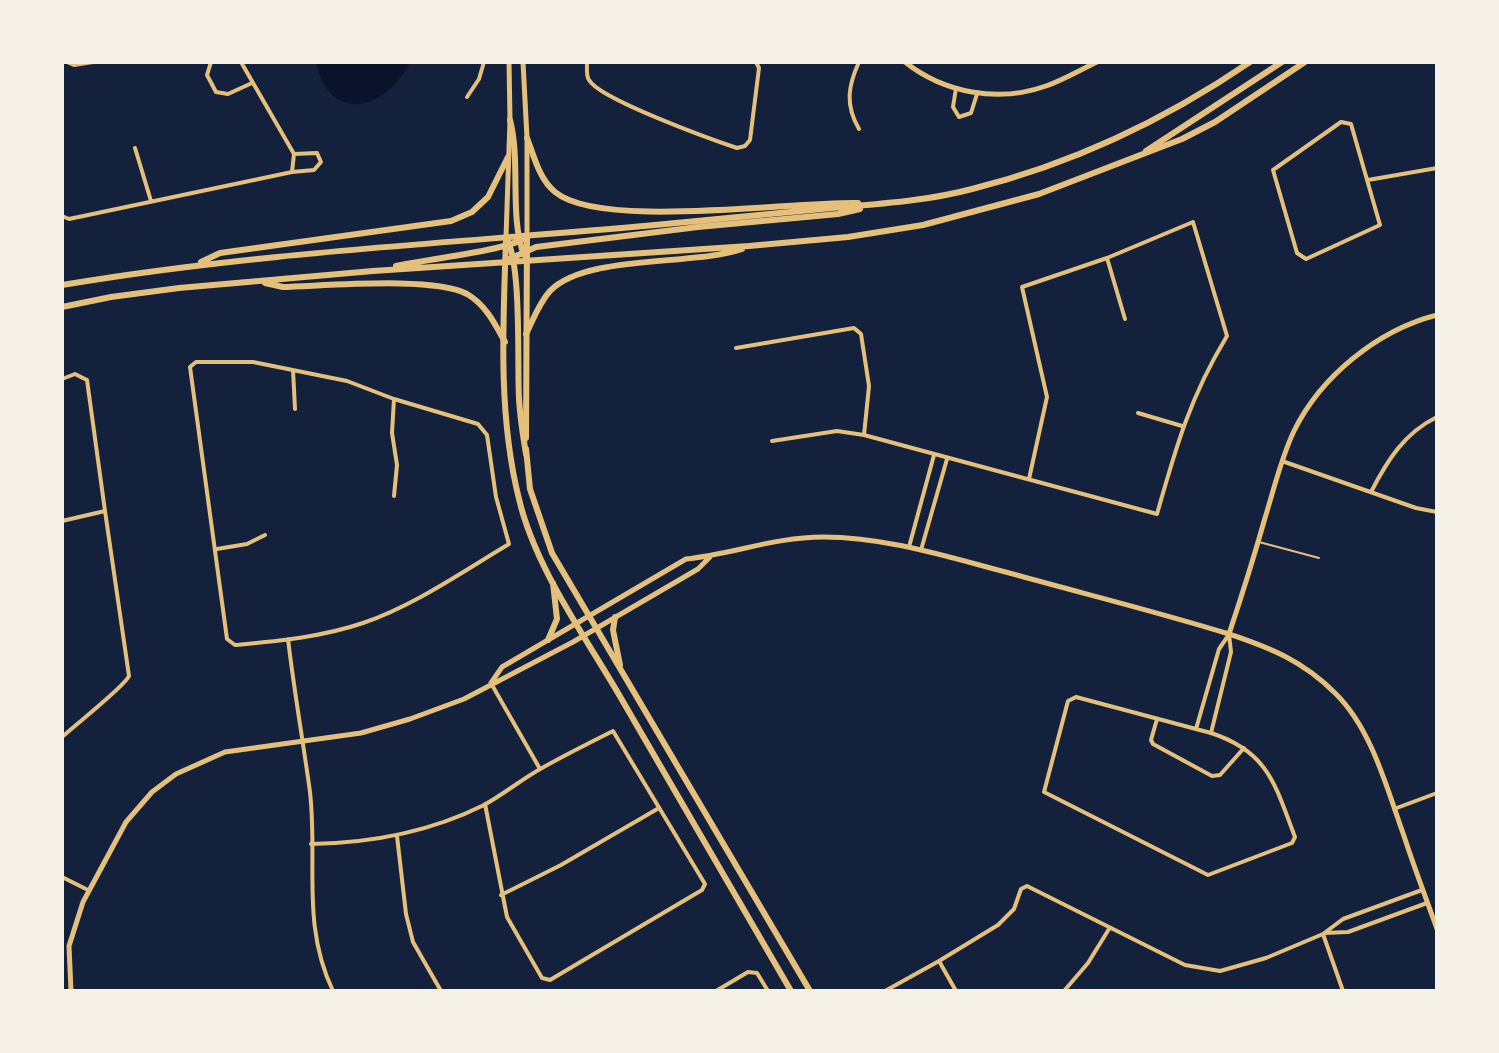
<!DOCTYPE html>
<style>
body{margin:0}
#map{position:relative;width:1499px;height:1053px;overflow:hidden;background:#14213d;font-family:"Exo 2",sans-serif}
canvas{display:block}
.frame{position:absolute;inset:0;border:64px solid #f6f1e7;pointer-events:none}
</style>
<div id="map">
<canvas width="1499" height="1053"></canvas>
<div class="frame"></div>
</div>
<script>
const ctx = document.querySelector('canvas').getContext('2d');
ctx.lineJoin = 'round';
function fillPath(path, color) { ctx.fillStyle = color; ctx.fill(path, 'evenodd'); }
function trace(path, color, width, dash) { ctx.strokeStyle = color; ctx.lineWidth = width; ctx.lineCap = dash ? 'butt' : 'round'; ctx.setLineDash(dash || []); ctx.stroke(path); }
fillPath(new Path2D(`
 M316,62H410C386,110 330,126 316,62Z`), '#0b132b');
trace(new Path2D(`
 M1259,542L1319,558`), '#e5c07b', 2);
trace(new Path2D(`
 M67,62L74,65L93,62
 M211,62L207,75L216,92L228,94L252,83
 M241,62L294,154L292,172
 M587,62C587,68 586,76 589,80C599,99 713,140 737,148L745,146L750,140L759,68L756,62
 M956,88L953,107L959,117L971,113L977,94
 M467,97L479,79L484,62
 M1341,122L1351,124L1380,225L1306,259L1297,253L1273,170Z
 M859,129C845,105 848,86 859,62
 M135,148L151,201
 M1368,180L1437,168
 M62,216L69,219L292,172L314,170L321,162L317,153L294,154
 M1107,258L1125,319
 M736,348L854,328L861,334L869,386L864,435
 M196,362H253L347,381L394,399L478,424L487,435L496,497L509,544C462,572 415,605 363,623C322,637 278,641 235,645L227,639L190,367Z
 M293,370L295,409
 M62,379L75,374L87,380L105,511
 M1138,413L1182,426
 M772,441L837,431L864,435L1157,514C1176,447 1190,397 1227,336L1193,222L1107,258L1022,287L1047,397L1029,479
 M1282,461L1416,508L1437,512
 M1371,492C1387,461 1404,433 1437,417
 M394,496L397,465L392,433L394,399
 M62,521L105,511L129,676C125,686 75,725 62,737
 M909,547L934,455
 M217,549L247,544L265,535
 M921,550L947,459
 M288,639C294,690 303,741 310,792C318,862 301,924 333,991
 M492,685L540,769
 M1076,697L1211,733C1269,752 1275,785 1295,837L1292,843L1208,875L1044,792L1068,701Z
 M1157,719L1151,740L1153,744L1212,776L1220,775L1244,748
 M1196,729L1219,649L1228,636
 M1211,733L1231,652L1229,634
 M1394,809L1437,793
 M397,836L406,914L413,942L441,991
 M311,844C371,843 430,832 484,805C504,794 522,779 542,768C565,755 589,743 613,731L705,884L702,890L550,980L542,978L507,917L485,804
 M62,877L88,890
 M501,895L561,865L659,808
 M1325,933L1348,932L1427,903
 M1323,934L1343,991
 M716,991L748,972L757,973L768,991
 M885,991L939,961
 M956,991L939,961L998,925L1014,909L1021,889L1027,886L1185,965L1220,971L1266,958L1323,934L1343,919L1422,890
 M1064,991L1088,963L1109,929`), '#e5c07b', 4);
trace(new Path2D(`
 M523,62L527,138V236
 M905,62C944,93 998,103 1046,86C1063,80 1080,70 1097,62
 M506,237L510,120L509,62
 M1229,634C1242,595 1254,557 1265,518C1274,489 1281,458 1294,431C1321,376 1378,330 1437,315
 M491,683L502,667L686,559C732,554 776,537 823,537C888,537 951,558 1013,574C1085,594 1158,612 1229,634C1271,648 1303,661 1335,693C1372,729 1387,789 1404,836C1414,867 1426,898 1437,929
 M71,991L69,946L83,902L126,822L152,792L176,774L225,752L361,733L410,719L464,699L573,642L698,569L710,557`), '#e5c07b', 5);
trace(new Path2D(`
 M1146,151L1282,62
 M506,240C503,325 498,416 519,499C535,567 583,633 618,693C676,792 733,892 791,991
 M526,438L527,236
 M526,449L530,489L552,553L810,991
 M615,617L613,630L620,665
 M548,640L557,619L553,583`), '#e5c07b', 6);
trace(new Path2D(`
 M510,120C521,162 509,217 524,255
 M527,138C534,156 539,179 555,192C601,230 793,201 858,203
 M506,237C522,264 517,362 519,398C520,417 523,436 526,454
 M505,261L536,247L698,227L838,214L860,209
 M201,262L220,253L451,221L472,212L488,197L508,157
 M396,266C422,260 509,250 525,238
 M265,283L283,287C325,286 434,276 467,294C486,305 495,324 505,342
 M62,285C258,252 457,243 655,225C714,219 773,214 832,208C879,204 927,201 972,189C1072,164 1165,120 1250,62
 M62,307L111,297L179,288L373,271L749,246L848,237L923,225L1039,194L1182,139L1215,122L1305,62
 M526,334C533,320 539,303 550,291C586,254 693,266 742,249`), '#e5c07b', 6);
</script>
